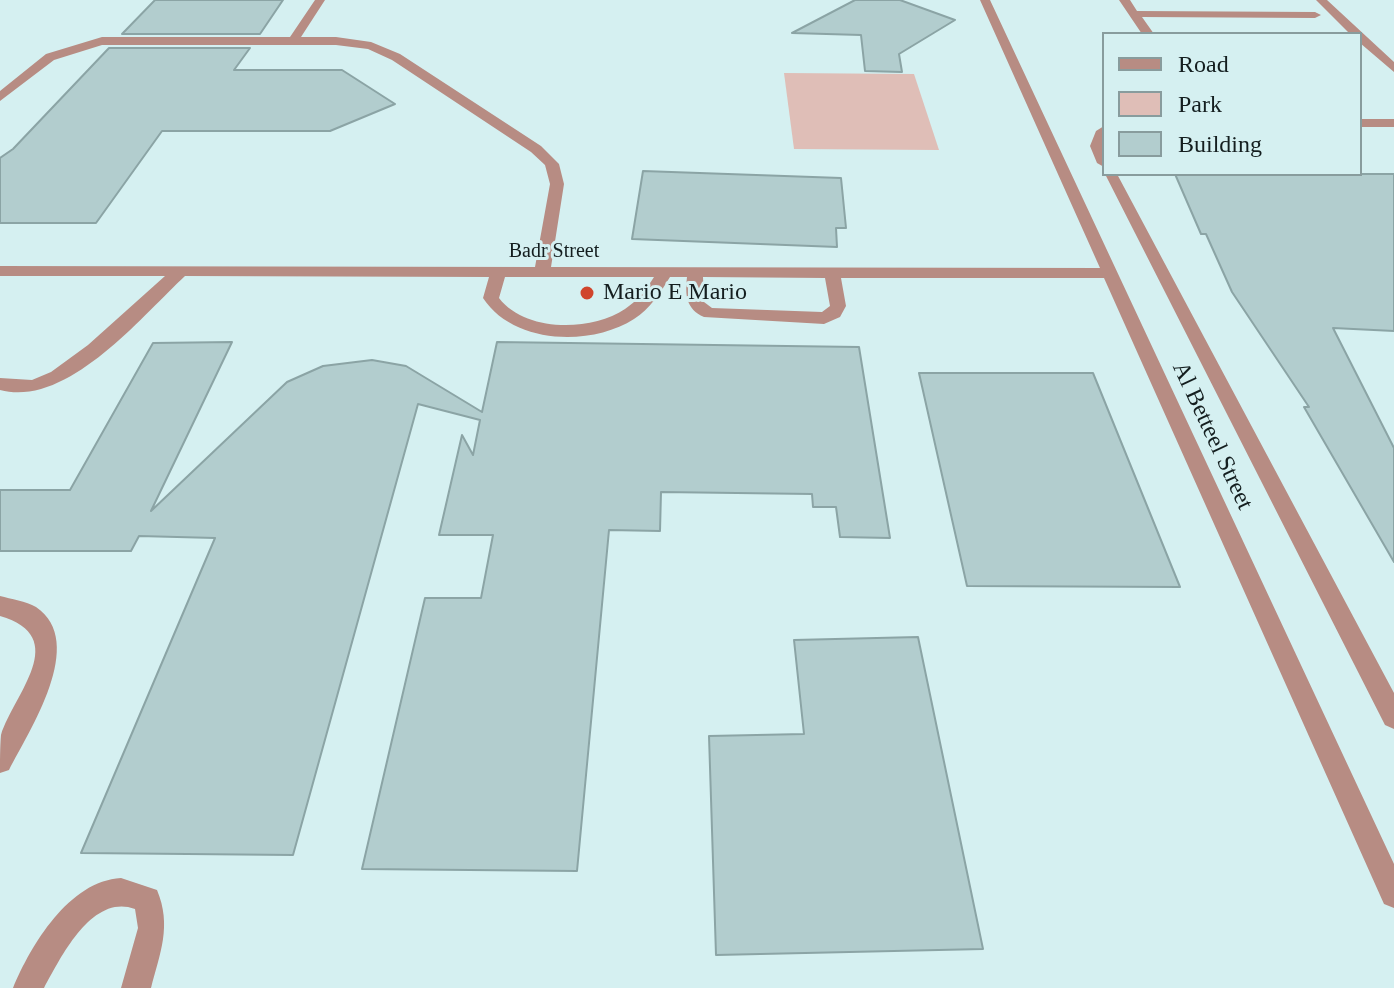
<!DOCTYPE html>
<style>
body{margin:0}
#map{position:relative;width:1394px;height:988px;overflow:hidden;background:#d5f0f1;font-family:"Times New Roman",serif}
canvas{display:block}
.legend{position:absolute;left:1102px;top:32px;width:260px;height:144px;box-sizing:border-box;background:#d5f0f1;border:2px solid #889c9d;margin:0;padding:10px 14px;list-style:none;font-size:24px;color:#141e1f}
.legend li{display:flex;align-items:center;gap:16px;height:40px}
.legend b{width:40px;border:2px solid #889c9d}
</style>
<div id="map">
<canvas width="1394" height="988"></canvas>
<ul class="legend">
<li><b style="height:10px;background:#b78c83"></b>Road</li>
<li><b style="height:22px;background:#dfbeb7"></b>Park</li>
<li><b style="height:22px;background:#b2cdce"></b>Building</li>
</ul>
</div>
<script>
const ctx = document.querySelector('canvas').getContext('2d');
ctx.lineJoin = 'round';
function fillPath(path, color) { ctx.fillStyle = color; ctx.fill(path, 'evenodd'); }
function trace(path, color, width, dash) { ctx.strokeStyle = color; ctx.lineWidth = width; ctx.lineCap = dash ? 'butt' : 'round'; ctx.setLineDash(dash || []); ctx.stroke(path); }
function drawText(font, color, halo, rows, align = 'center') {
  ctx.font = font + ' "Times New Roman",serif'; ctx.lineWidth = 6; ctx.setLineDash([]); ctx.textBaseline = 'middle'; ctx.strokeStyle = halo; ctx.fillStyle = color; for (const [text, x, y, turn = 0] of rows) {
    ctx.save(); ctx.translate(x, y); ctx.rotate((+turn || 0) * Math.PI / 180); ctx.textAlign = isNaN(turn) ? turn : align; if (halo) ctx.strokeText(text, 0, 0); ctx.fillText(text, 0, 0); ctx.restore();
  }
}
fillPath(new Path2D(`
 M784,73L914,74L939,150L794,149Z`), '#dfbeb7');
const building = new Path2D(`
 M155,0H283L260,34H122Z
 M855,0H900L955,20L899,54L902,72L865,71L861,35L792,33Z
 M109,48H250L234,70H342L395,104L330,131H162L96,223H0V158L13,149Z
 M643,171L841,178L846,228H836L837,247L632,239Z
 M1175,174H1394V331L1333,328L1394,448V562L1304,407H1309L1232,292L1206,234H1201Z
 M232,342L151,511L287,382L323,366L372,360L406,366L482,412L497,342L859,347L890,538L840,537L836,507H813L812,494L661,492L660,531L609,530L577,871L362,869L425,598H481L493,535H439L462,435L473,455L480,420L418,404L293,855L81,853L215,538L139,536L131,551H0V490H70L153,343Z
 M919,373H1093L1180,587L967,586Z
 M918,637L983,949L716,955L709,736L804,734L794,640Z`);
fillPath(building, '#b2cdce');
trace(building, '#8ba4a5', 2);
fillPath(new Path2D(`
 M315,0H325L301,37H336L371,42L400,54L541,146L559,164L564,184L551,267L1100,268L980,0H990L1394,864V908L1384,904L1104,278H841L846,306L840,317L824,324L704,317C686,309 685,295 687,277H670C660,293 650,309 634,319C590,347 513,344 483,298L489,277L185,276C140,318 67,408 0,390V378L32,380L51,372L88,345L165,276H0V266L535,267L550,184L545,165L531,152L392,60L368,49L336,45H102L54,60L0,101V91L46,54L102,37H290ZM505,277H654C646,290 637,301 625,309C590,332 525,332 499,298ZM703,277L825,278L830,306L822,312L712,308L704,302Z
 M1119,0H1130L1137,11L1315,12L1321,15L1315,18L1142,17L1154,34H1142Z
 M1316,0H1327L1394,62V72L1360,43V34H1350Z
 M1360,119H1394V127H1360Z
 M1104,126V167L1097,163L1090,146L1096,131Z
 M1104,172L1117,174L1394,693V729L1385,725Z
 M0,596C11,599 26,601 36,607C88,642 29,731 9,770L0,773C0,762 0,746 1,735C14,694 72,637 0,616Z
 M121,878L157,890C172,926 160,953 151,988H121L138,928L135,909C92,893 61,957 44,988H13C31,945 69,881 121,878Z`), '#b78c83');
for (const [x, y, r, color] of [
 [587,293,8,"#d0452c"]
]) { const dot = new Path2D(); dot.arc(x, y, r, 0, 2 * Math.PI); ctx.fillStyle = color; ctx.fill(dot); trace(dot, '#d5f0f1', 3); }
drawText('20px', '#141e1f', '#d5f0f1', [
 ["Badr Street",554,252]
]);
drawText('24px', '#141e1f', '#d5f0f1', [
 ["Mario E Mario",603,293]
], 'left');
drawText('24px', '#141e1f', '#d5f0f1', [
 ["Al Betteel Street",1212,436,65]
]);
</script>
